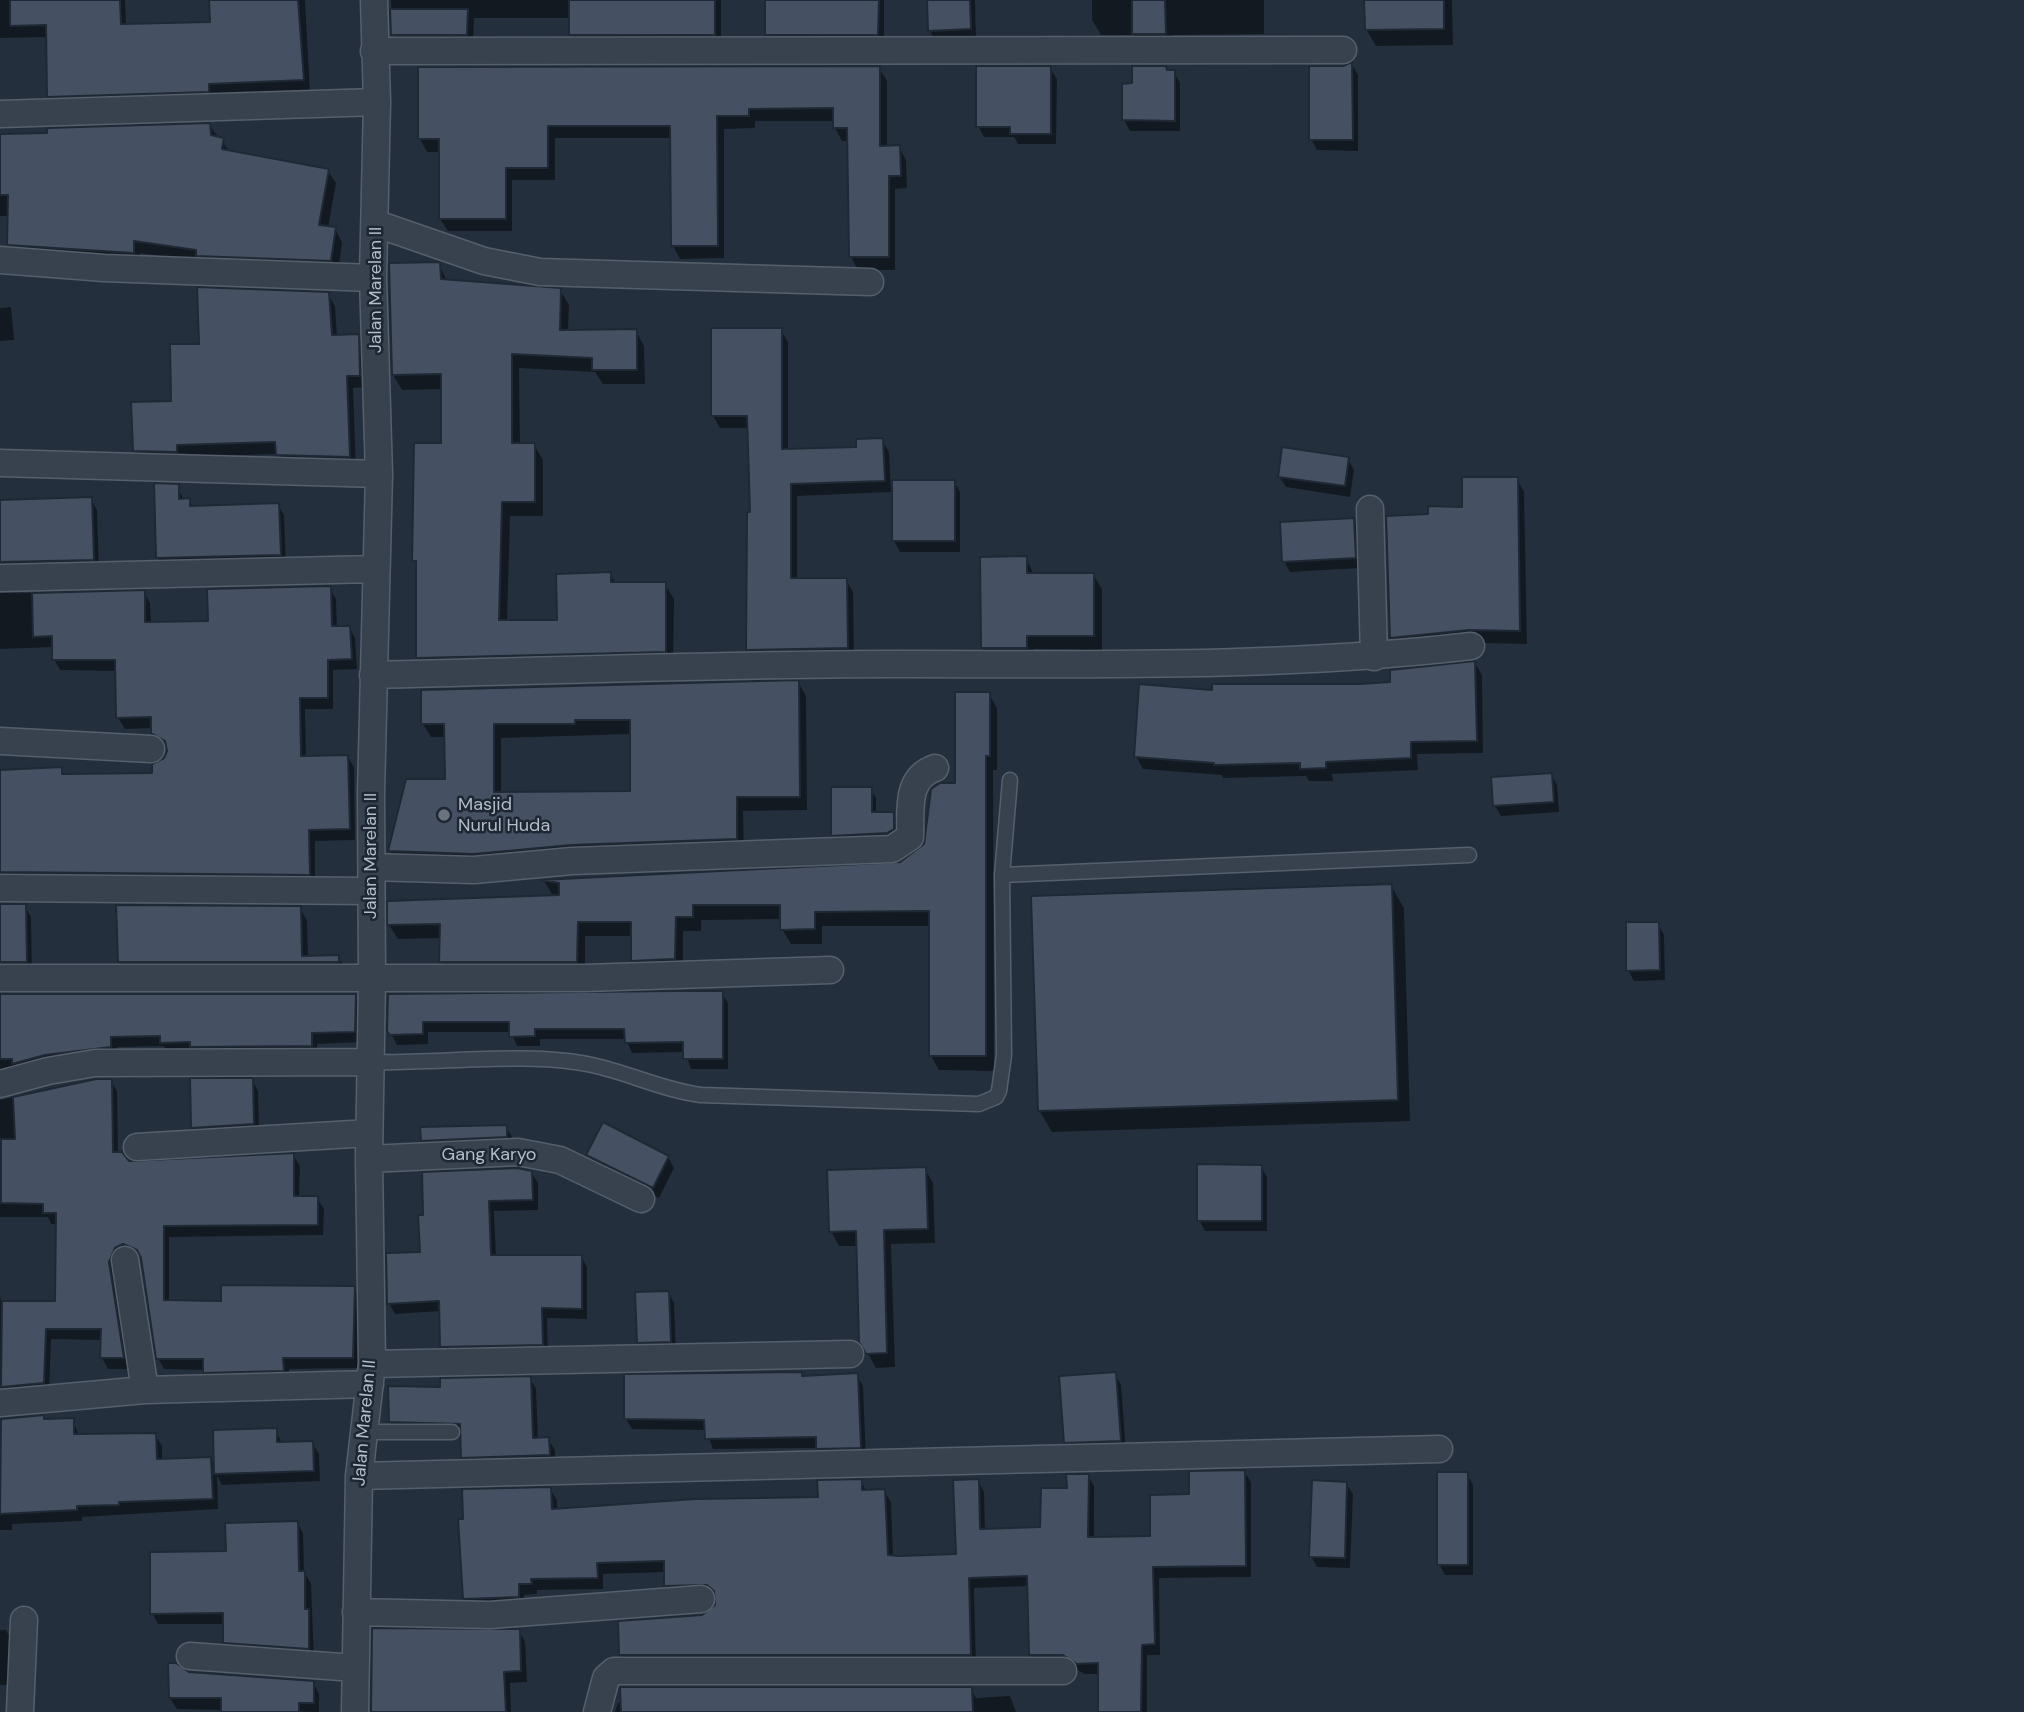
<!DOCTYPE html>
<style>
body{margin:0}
canvas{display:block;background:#242f3e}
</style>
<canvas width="2024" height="1712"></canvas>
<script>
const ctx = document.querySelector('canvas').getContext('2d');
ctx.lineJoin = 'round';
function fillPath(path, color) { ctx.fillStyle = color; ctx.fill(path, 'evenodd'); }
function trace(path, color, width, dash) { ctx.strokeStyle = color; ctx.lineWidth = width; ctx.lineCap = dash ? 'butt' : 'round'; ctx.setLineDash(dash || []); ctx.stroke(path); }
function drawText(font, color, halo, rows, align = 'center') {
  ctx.font = font + ' "DM Sans",sans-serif'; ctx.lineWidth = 5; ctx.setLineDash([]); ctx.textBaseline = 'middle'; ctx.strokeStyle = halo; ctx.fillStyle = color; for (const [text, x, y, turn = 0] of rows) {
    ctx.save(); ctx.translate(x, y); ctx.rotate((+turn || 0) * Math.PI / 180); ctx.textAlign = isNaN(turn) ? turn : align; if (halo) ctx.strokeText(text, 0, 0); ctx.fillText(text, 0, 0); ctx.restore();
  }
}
fillPath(new Path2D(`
 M0,0H125L126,26L212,23L211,0H305L310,92L56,109L49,96L48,37L0,38Z
 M391,0H721V46H578L571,35V18H474L473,46L399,47L393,35Z
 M766,0H884V45H773L767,34Z
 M928,0H975L976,40L936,41L929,30Z
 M1092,0H1264V34L1173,35L1174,49H1143L1134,35H1101L1092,20Z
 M1366,0H1452L1453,45L1376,46L1366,29Z
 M1352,64L1358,75V151L1317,150L1311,139L1343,67Z
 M879,68L887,81V148L899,147L906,160L907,188L895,189V270H858L851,257L849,141H842L835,128V121H755V128L724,129V258L680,259L673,246L672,138H555V180H512V231H448L440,219V152H427L420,139Z
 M1050,68L1057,79L1056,144H1018L1014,137H984L978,126Z
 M1168,72H1174L1180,83V131H1130L1124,120L1133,85Z
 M209,125L231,153L328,171L336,183L328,228L335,229L342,242L338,273L202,262L140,253V265L16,257L8,244L9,216H0V135Z
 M439,264L447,281L560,290L569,305L568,331H636L644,346L645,384H603L595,372L519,368L520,445H534L543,460V516H510L507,622H559L610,574L616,584H665L674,599L673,666L426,672L418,658V568L414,560L443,445V389L402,390L393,375Z
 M328,294L335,306L337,336H358L365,348L366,387L353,388L356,469L284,467L277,454L183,457L142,463L135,451L173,403L201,345Z
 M11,307L14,340L0,341V308Z
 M781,330L788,342V451L858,448L882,440L889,452L891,492L797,496V580H846L853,592L854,660L755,661L748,649L752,514L749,428H720L713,416Z
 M1348,459L1354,470L1350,497L1286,487L1279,476Z
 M1517,479L1524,492L1527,644L1478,643L1399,650L1392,637L1429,515L1463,509Z
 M954,481L960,492V552H900L894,541Z
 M155,485L177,486L184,500H189L193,507L278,505L284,515L286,566L164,569L158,558Z
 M91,499L97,510L99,571L0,575V502Z
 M1354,519L1360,530L1361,568L1290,572L1284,561Z
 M1026,558L1034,575L1093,574L1102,589V650L1034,649V662H991L982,648Z
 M330,588L336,599L337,628L349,627L355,638L357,669L333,670V709H305L306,757L347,756L354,767L355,840L315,841V885H0V771L61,769L65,776L154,774L166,758L167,749L160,744L153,728L125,729L118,718L117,671L60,670L54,659V647L0,649V593L144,592L150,603L151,623L210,622Z
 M1475,663L1482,675L1483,753L1417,754L1418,770L1332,774L1333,781H1309L1306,776L1223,778L1222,775L1143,769L1136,756L1214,692L1392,684Z
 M798,682L806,696L807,810L743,811L744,852L397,865L390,851L407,781H446V737H431L423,724ZM631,734V793L501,794V738Z
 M989,694L997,708V770H993L994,1071L939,1070L931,1056V926H822V944H791L782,929V919L701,920V931H683V973L641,975L633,960V936H585V976H449L441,962V938L398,939L389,925L561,896L552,894L544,881L901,864L926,845L957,785Z
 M1551,774L1557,785L1559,812L1501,816L1495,806Z
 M871,789L876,798V814H893L899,823V838L838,844L833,835Z
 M1391,886L1404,908L1410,1121L1052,1132L1039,1110Z
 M0,904L25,906L31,917L32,973L0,975Z
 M300,908L307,921L308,957L338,956L346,970L127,975L120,962Z
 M1658,924L1664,935L1665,980L1634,981L1628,970Z
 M722,993L728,1003V1069H691L685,1052L632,1053L626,1039H540V1046H517L511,1032H428V1044L397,1045L389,1030V995Z
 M0,996H355L361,1007V1042L317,1044V1057L168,1053L164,1046L117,1047V1058L0,1081Z
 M252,1080L258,1091L259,1135L198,1138L192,1128Z
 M111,1081L117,1091L118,1154L130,1163L293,1155L300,1166L299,1198H317L324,1209L323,1235L169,1237V1302H223L354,1288L360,1299L358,1368L289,1369V1381L211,1383L205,1370L164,1369L158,1358L143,1261L139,1256L129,1255V1369H108L102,1358V1340L51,1339L49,1394L9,1398L0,1382V1294L1,1303H56L57,1224H51L48,1217H0V1100L52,1088Z
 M506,1127L512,1137V1147L429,1151L423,1140Z
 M588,1155L668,1157L674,1168L659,1198L594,1166Z
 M1261,1167L1267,1177V1231H1205L1199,1220Z
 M925,1169L933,1183L935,1243L891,1244L895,1367L876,1368L861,1341L858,1246H839L831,1231Z
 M531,1172L538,1183V1210L494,1211L496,1256H581L587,1267V1319L547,1318L548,1355L447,1357L441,1346V1311L395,1314L389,1303L421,1254L420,1217Z
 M668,1292L674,1303L676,1352L645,1353L638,1342Z
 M1115,1374L1121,1385L1126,1452L1072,1453L1065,1442Z
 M857,1375L863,1386L866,1458L824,1459L818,1448L713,1449L706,1430L632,1429L626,1419V1376Z
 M530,1378L536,1389L538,1439H548L555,1450V1466L469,1468L463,1457L462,1435L397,1433L390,1422L442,1389Z
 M43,1417L45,1421L73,1420L79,1436L155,1435L162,1446V1460L210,1458L216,1468L276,1430L282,1444L312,1443L319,1454L320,1481L222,1485L217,1475L218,1509L82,1517V1521L12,1524V1530H0V1431Z
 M1244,1471L1251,1482V1577L1159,1578L1160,1655H1147V1712H1099L1100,1674H1084L1071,1666H1037L1030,1655L1029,1586L974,1588L976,1666H627L621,1655L704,1616L717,1606V1599L708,1594L672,1597L666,1586V1572L603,1574V1589L537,1590V1594L524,1595V1608L471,1609L464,1598L550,1489L557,1500V1510L820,1499L861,1481L867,1492L884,1491L891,1502L893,1557L957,1555L978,1481L984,1492L985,1531L1042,1529L1069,1490L1088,1475L1094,1486V1538L1152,1537L1191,1496Z
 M1467,1474L1473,1485V1575H1445L1439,1564Z
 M1346,1483L1353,1494L1350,1568L1317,1567L1311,1556Z
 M297,1522L303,1533L304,1572L311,1583L314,1659L231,1653L225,1642V1624H158L152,1613Z
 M0,1630H6L12,1641L11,1685H0Z
 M519,1630L525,1642L527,1682L510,1683L511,1712H372Z
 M188,1673L313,1682L319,1694V1712L177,1709L170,1698Z
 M971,1689L976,1698L1010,1696L1016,1712H615L618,1703Z`), '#0007');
const building = new Path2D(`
 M10,0H120L121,24L210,22L209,0H298L304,80L209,84V92L47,97L46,25L10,26Z
 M569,0H715V35H569Z
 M765,0H879L878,35H765Z
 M927,0H970L971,29L928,31Z
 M1132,0H1165L1166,34H1132Z
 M1364,0H1444V29L1365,30Z
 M390,9H468L467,35H391Z
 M1352,62L1353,140H1309V66H1343Z
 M880,66V146L900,145L901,176H889V257H849L847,128H833V108L749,109V116H717L718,246H671L670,126H548V168H506V219H439V139H418V67Z
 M976,66H1051V134H1010V127H976Z
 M1132,66H1166L1167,70H1175V121L1122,120V84L1132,83Z
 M210,123L211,135L224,138L222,149L329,169L319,225L336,227L331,261L196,256V250L134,241V253L7,245L8,195H0V134L47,133V128Z
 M440,262L441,279L561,288L560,330L637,329V370H592V358L512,354V443H535V502H502L499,620H557L556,574L611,572V582H666V652L416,658V561H412L414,443H441V374L392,375L389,263Z
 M197,287L329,292L332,335L359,334L360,376H347L350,457L276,455L275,442L177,445V452L133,451L131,402L171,401L170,344H199Z
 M711,328H782V449L856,447V439L883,438L885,481L791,484V578H847L848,648L746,650L747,512H750L747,416H711Z
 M1282,447L1349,457L1345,486L1278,477Z
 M1462,477H1518L1520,631L1469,630L1390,638L1386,516L1428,514V506L1462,507Z
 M892,480H955V541H892Z
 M154,483L179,484V499L190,498V506L279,503L281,555L156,558Z
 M92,497L94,560L0,562V500Z
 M1354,518L1356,558L1282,562L1280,522Z
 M1027,556V573H1094V636H1027V648H981L980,557Z
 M331,586L332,626H350L352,659L328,660V698H300L301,756L348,755L350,829L309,830L310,875L0,872V770L62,767V774L152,773V764L164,758L167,751L165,741L151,733V717L116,718L115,660H52V636L33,637L32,593L145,590V622L208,621L207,589Z
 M1475,661L1477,741L1411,742V758L1326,762V768L1300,769V763L1214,765V763L1134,757L1139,684L1212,690V684H1359L1390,682V670Z
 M799,680L800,797H737V839L571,845L474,854L388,851L406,779H445L444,724H421V690ZM575,720H630V791L494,792V724H575Z
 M955,692H990V756H986V1056H929V911L815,912V929L780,930V905H693V917H676L675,959L631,961V922H578L577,962H439L440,924L387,925V901L559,895V883L541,880L900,862L924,844L931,789L940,783H955Z
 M1552,773L1554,802L1493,806L1491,777Z
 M831,787H872V812H894V829L887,833L831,836Z
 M1392,884L1398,1100L1038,1111L1031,896Z
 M0,904H26L27,962H0Z
 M116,905L301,906L302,956L339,955V962H118Z
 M1626,922H1659L1660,970L1626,971Z
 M675,991H723V1059H683V1042L625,1043L624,1029H535V1036L509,1037V1022H423V1034L390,1035L387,1031L388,994Z
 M0,994H356L355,1032L312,1033V1046L190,1047V1042L160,1043V1036L111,1037V1047L45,1055L12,1064V1059H0Z
 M190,1078H253L254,1124L191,1128Z
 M96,1079H112L113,1152H122L129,1161L294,1153V1196H318V1225L164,1226V1300L221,1301V1285L355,1286L353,1358H283L284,1371L203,1373V1359H156L141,1258L137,1250L123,1244L115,1248L109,1262L124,1358H100L101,1329H46L44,1383L1,1387L2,1301H55L56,1213H43V1204L1,1203V1139H15L13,1097Z
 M603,1122L669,1156L653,1188L586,1155Z
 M507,1125V1137L421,1141L420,1127Z
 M1197,1164L1262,1165V1221H1197Z
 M926,1167L928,1229L884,1230L887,1353L866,1354L859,1342L856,1231L829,1232L827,1170Z
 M517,1168L532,1171L533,1200L489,1201L491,1255H582V1309L542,1308L543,1345L440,1347L439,1301L387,1304L386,1253L420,1252L418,1215H423L422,1172Z
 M669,1291L671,1342L637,1343L635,1292Z
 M802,1372V1376L858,1373L861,1448L816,1449V1437L705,1439L704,1420L624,1419V1374Z
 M1116,1372L1121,1441L1064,1443L1059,1376Z
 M531,1376L533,1438L549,1437L550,1455L461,1458L460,1424L389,1422L388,1386L440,1387V1378Z
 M44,1415V1419L74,1418V1434L156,1433L157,1459L211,1457L213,1499L119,1502V1505L77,1506V1510L0,1514L1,1419Z
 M277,1428V1442L313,1441L314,1471L214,1474L213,1430Z
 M1245,1470L1246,1566L1153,1567L1155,1644L1142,1645L1141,1712H1098V1663L1077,1664L1063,1655H1029L1027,1576L969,1578L971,1655H619L618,1621L702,1615L715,1605L714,1591L707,1585L664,1586V1561L597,1563L598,1578L531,1579L532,1584H519V1597L463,1599L458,1519H463L462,1489L551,1487L552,1509L695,1499L818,1497L817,1480L862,1479V1490L885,1489L888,1555L899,1556L956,1554L953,1480L979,1479L980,1529L1040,1527L1041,1488H1067L1066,1474H1089L1088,1537L1150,1536V1495L1189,1494V1471Z
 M1437,1472H1468V1565H1437Z
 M1312,1480L1347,1482L1345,1558L1309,1557Z
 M298,1521L299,1571H305V1609H309V1649L223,1643V1613L150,1614V1552L226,1551L225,1523Z
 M372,1628L520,1629L521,1671L504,1672L506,1712H371Z
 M168,1663H176L189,1672L314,1681V1703H299V1712H221V1698H169Z
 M620,1687H972L973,1712H621Z`);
fillPath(building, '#455162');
trace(building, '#1f2835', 2);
const service = new Path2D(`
 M1002,875L1469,855
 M370,1062C438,1064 528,1051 592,1065C629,1073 663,1090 701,1095L979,1104L996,1097L999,1091L1004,1055L1002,875L1010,780
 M364,1432H452`);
const minor = new Path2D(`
 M374,51L1343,50
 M0,114L377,102
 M377,224L484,261L540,272L870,282
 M0,260L104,268L373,278
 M0,463L379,474
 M1370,509L1374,657
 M0,578L374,569
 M373,675C548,671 723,664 898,664C1089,664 1281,668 1471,646
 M0,741L151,749
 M372,867L474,870L572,861L892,849L910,837C911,811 905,778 935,768
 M0,888L371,891
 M0,978H585L830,970
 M0,1084L48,1071L95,1063L370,1062
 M137,1147L369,1133
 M369,1159L518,1152L560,1160L641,1199
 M125,1260L145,1390
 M372,1364L850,1354
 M0,1403L145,1390L370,1384
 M359,1476L1439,1449
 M356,1612L490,1615L701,1599
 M190,1656L355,1668
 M20,1712L24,1620
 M355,1712L359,1476L372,1364L369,1159L372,979L371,793L379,474L373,278L377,102L374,0
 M597,1712L606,1678L614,1671H1063`);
trace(service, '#565f6c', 17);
trace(minor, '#565f6c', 29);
trace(service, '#38414e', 14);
trace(minor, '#38414e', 26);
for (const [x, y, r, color] of [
 [444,815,7,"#6b7280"]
]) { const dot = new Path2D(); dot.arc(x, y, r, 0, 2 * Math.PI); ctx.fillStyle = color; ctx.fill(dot); trace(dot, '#1d2633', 2.5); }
drawText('18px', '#b4bcc9', '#1d2633', [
 ["Jalan Marelan II",376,290,-90],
 ["Jalan Marelan II",371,856,-90],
 ["Gang Karyo",489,1155],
 ["Jalan Marelan II",365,1423,-85]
]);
drawText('18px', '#b4bcc9', '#1d2633', [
 ["Masjid",458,805],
 ["Nurul Huda",458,826]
], 'left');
</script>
